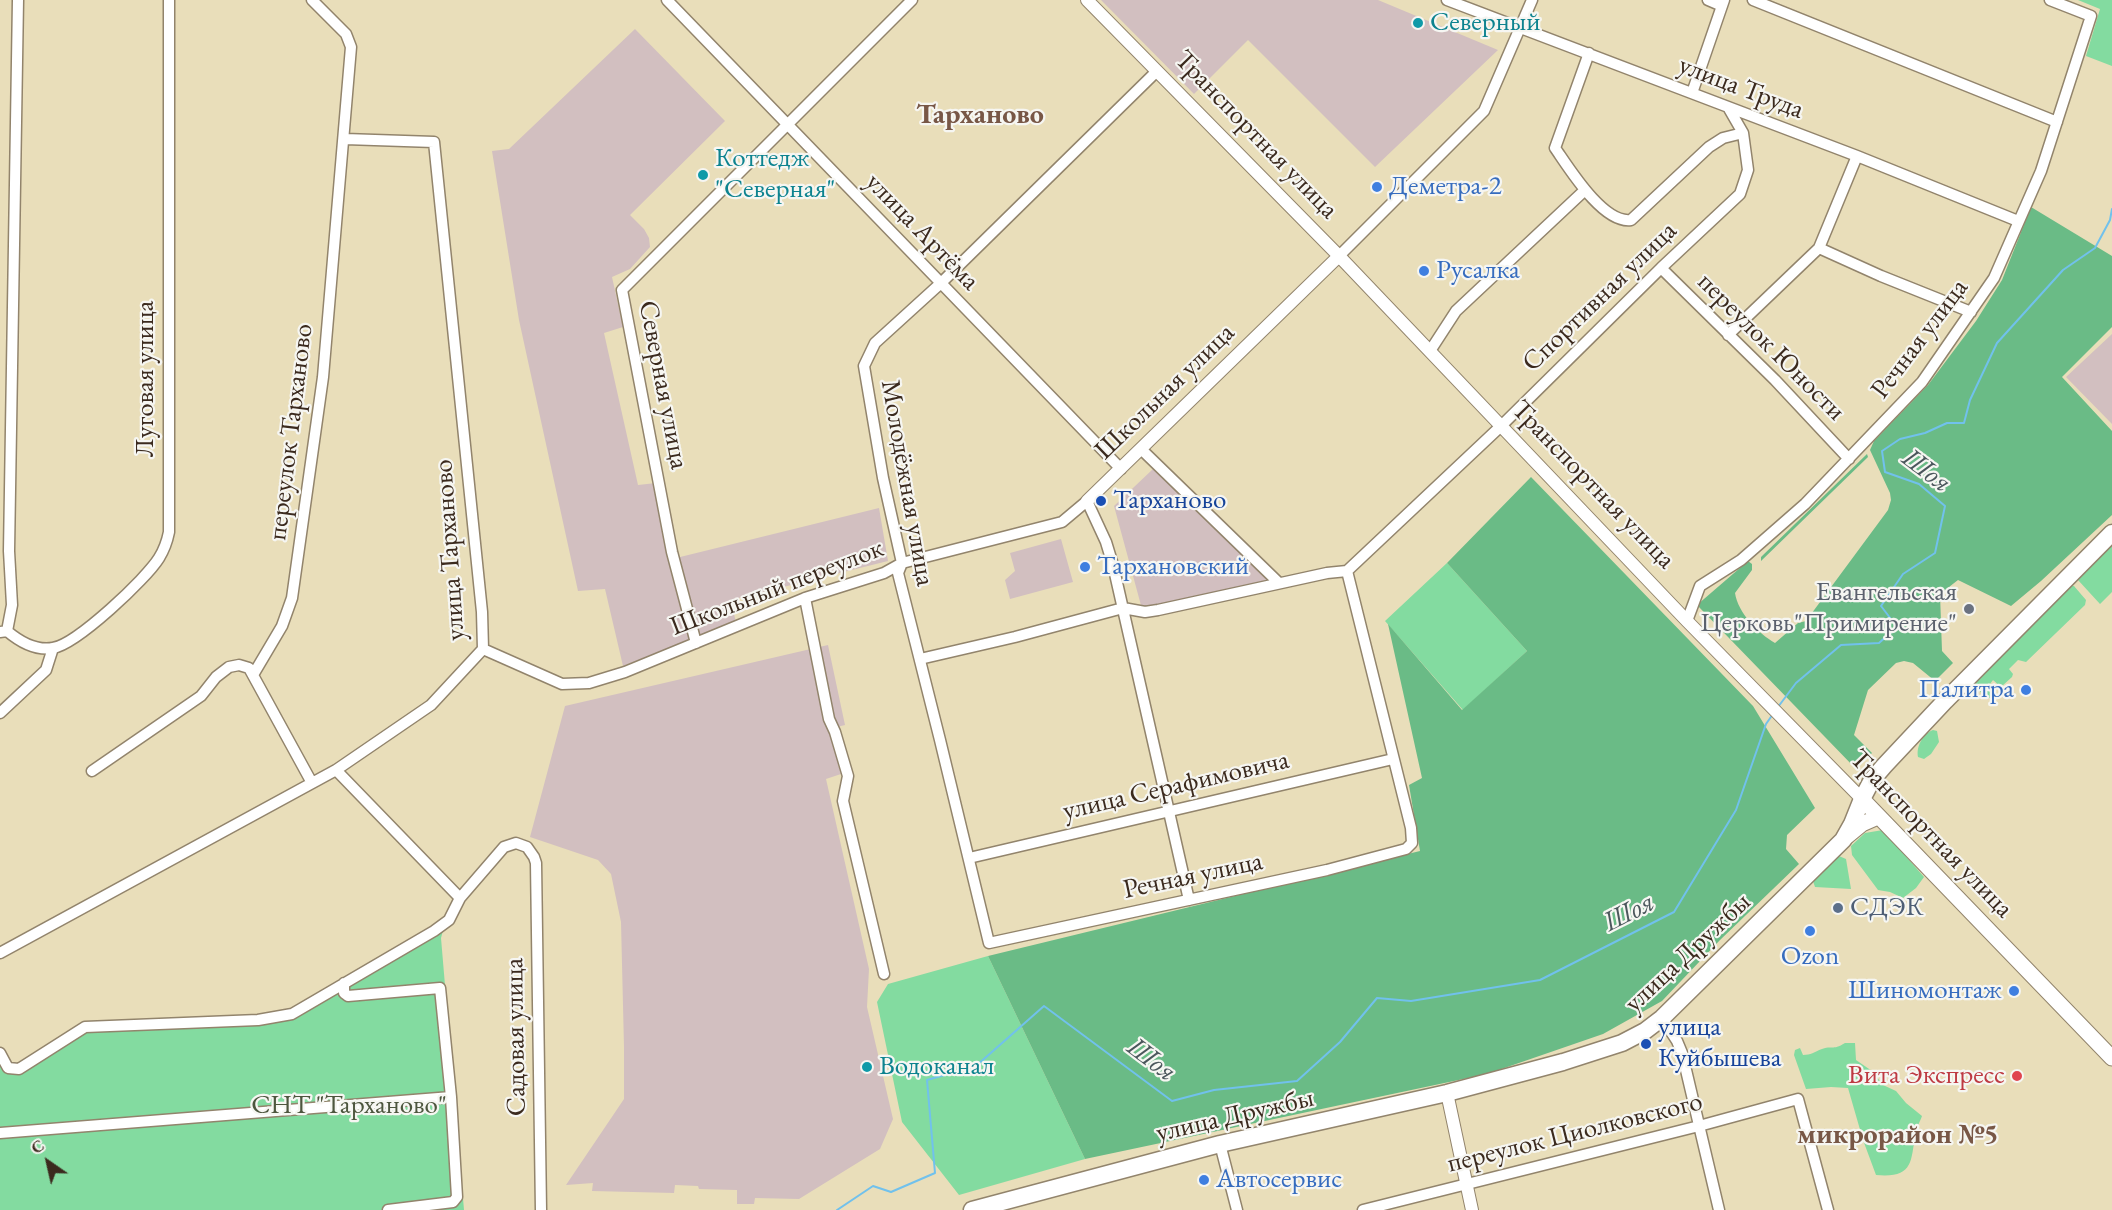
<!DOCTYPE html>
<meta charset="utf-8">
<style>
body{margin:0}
#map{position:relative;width:2112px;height:1210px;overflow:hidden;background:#e9deba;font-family:"EB Garamond",serif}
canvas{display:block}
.north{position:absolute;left:18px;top:1132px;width:60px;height:60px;-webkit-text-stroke:4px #f6f6f2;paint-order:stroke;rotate:326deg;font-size:16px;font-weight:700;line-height:24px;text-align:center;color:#3b2a1e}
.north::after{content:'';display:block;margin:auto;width:21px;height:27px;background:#3b2a1e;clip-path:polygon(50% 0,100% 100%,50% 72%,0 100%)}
</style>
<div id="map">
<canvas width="2112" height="1210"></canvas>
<div class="north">С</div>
</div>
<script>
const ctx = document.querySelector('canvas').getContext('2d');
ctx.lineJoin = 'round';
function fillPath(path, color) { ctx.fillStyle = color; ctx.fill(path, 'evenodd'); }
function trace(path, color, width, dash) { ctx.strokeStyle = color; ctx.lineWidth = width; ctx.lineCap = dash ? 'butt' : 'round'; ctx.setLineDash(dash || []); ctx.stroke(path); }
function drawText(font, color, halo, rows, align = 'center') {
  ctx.font = font + ' "EB Garamond",serif'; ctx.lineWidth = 4.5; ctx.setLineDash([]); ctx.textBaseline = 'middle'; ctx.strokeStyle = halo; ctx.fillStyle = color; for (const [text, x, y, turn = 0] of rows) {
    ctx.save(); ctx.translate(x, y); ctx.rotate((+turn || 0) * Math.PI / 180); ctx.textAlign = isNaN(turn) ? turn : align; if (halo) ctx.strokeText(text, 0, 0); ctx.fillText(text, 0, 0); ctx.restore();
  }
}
fillPath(new Path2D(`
 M1101,0H1378L1498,50L1375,167L1248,40L1194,94Z
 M635,29L725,121L630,215L644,229L649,238L650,247L630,269L612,277L623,327L604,333L638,485L656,483L672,559L879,508L888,561L731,600L736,623L623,666L605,589L578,591L519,320L492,151L509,149Z
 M2112,334V424L2066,377Z
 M1153,469L1268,580L1142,609L1114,506Z
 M1061,539L1073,582L1010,599L1005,580L1015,571L1010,553Z
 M828,645L845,725L828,729L829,732H832L840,763L838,764L841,774L826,779L869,969L867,1007L893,1119L880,1149L799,1199L755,1198L754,1204H737V1190L699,1189L698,1186L675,1185L674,1193L592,1191L593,1183L566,1185L624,1099V1047L621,922L611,874L598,860L530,837L565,706Z`), '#d2bfc0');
fillPath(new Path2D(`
 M2078,0H2112V66L2086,56L2100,9Z
 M2112,545V592L2100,604L2078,580Z
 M1447,563L1527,651L1463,710L1385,621Z
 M2069,585L2074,586L2086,600L2085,605L2026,662L2018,660L2009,669L2013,674L2012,677L2001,687L1993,680L1987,688L1993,695L1991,698L1985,697L1974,685L1975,680Z
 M1933,730L1937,731L1939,742L1931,754L1924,759L1918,757C1916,746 1923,734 1933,730Z
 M1883,830L1924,877L1916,888L1903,898L1890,892L1878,890L1852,855L1851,846L1865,833Z
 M1839,856L1846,859L1851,889L1815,887L1813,881Z
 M444,927L441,938L464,1210H0V1063L4,1072L22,1069L85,1029L291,1019Z
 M988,956L1085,1159L959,1195L902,1122L877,1002L888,984Z
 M1845,1043H1855L1856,1060L1872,1071L1883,1085L1896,1091L1906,1103L1922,1116C1920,1122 1916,1128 1915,1135C1911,1164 1912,1178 1876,1175L1863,1140L1848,1088L1831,1087L1806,1089L1794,1055L1795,1050L1800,1048L1803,1055C1811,1055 1814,1052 1822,1049C1832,1045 1832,1051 1845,1043Z`), '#83dba0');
fillPath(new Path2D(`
 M2031,207L2112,256V327L2062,377L2112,431V515L2041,581L2011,606L1958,580L1940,594L1942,651L1953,663L1935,681L1913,663L1904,661L1896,663L1868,690L1854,735L1872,753L1856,769L1697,605L1748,561L1752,564V570L1735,593C1738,613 1758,633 1775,643L1798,623L1806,621L1888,510L1891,500L1890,493L1870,450L1874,441L1928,385L1976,321L2002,280Z
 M1867,454L1868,457L1761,561V557Z
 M1531,477L1753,706L1815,808L1787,835L1786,849L1799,864L1720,940L1662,1001L1603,1034L1487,1074L1085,1159L988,956L1420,851L1409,785L1422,778L1388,624L1462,710L1527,651L1447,563Z`), '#6abb86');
trace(new Path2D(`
 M1778,707L1796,683L1841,645L1879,643L1897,627L1881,606L1903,574L1935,553L1945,506L1919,484L1885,472L1882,451L1900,439L1925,433L1947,423H1964L1970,400L1997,343L2063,270L2095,248L2110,220L2112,209
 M837,1210L873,1186L891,1192L935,1173L927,1080L976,1066L1044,1006L1172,1101L1214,1090L1297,1081L1340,1042L1377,998L1411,1001L1540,980L1674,912L1736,810L1766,724L1773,714`), '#71c1ec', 2);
const minor = new Path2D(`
 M667,0L1121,469
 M1447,0L1857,156L2018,221
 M1708,0L1722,6
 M1753,0L2057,122
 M1589,53L1555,148C1569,168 1603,224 1631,220L1709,147L1723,138L1743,133
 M1157,71L941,283L875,343L864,366L883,478L902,563L898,573L940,740L989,943L1327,870L1406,849L1412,843L1411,828L1347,571
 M1692,93L1724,0
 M1819,248L1881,276L1971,312
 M1339,256L1484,111L1532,0
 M1661,268L1775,380L1849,459
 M1728,335L1819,248L1857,156
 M1430,351L1456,311L1585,190
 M1141,449L1279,583
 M1347,571L1501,426L1661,268L1740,194L1748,170L1743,133L1728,107
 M805,598L829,719L835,732L848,776L843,801L884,974
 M1687,621L1700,586L1741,560L1805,504L1922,382L1994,278L2041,171L2091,16L2050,0
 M7,631L12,605L9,551L18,0
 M0,632L7,631C20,642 36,651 53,648C77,644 146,579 159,558C164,550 167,542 169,532V0
 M696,643L672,552L622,290L912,0
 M483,649L562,684L589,683L625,672L805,598L884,573L902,563L1062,522L1087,501L1106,542L1113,565L1189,900
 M920,659L1015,637L1123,608L1145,612L1158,610L1327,573L1347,571
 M253,675L282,626L292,598L323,377L351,47L346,34L312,0
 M0,713L46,670L53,648
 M336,770L460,898
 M92,771L201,696L216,677L229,667L239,665L249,668L312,783
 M969,858L1393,759
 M0,953L336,770L431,705L483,649L482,612L434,142L345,139
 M344,983V993L348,996L440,988L451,1097L457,1197L453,1202L388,1210
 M1662,1018L1677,1041L1682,1053L1719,1210
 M0,1053L8,1068L19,1069L85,1027L258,1020L292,1014L434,931L449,920L460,898L504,847L516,843L527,847L534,857L536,863L541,1210
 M0,1133L451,1097
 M1220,1144L1237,1210
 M1363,1210L1699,1126L1798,1099L1828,1210`);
const tertiary = new Path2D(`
 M1087,0L1339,256L1687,621L1862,799
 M1087,501L1339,256
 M1447,1093L1472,1210`);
const secondary = new Path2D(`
 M1862,799L2112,1058
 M1845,838L1862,824L1878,817`);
const primary = new Path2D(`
 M972,1210L1220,1144L1447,1093L1563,1062L1622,1043L1645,1031L1662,1018L1843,840L1852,824L1862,799L1872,780L1884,766L1945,701L2112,533`);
trace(minor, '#92846c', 13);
trace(tertiary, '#92846c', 14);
trace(secondary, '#92846c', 17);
trace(primary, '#92846c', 19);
trace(minor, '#fff', 10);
trace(tertiary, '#fff', 12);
trace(secondary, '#fff', 15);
trace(primary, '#fff', 16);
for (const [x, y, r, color] of [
 [1418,23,6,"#0f9aa8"],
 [703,175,6,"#0f9aa8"],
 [1377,187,6,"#3f7fe0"],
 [1424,271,6,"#3f7fe0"],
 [1101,501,6,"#1a4fb4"],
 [1085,567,6,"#3f7fe0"],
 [1969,609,6,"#6b7280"],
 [2026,690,6,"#3f7fe0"],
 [1838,908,6,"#5c6f8a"],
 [1810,931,6,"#3f7fe0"],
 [2014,991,6,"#3f7fe0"],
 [1646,1044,6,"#1a4fb4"],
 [867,1067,6,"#0f9aa8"],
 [2017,1076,6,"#e0444e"],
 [1204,1180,6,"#3f7fe0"]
]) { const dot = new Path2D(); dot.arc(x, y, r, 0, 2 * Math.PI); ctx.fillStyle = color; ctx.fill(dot); trace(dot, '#f6f6f2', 2); }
drawText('27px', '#0d838f', '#f6f6f2', [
 ["Северный",1430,23],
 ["Коттедж",715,159],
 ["\"Северная\"",715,190],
 ["Водоканал",879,1067]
], 'left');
drawText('27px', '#3b2a1e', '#f6f6f2', [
 ["улица Труда",1741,88,21],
 ["Транспортная улица",1256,135,46],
 ["улица Артёма",922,232,46],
 ["Спортивная улица",1600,297,-44],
 ["Речная улица",1920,339,-53],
 ["переулок Юности",1771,347,45],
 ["Луговая улица",146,379,-90],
 ["Северная улица",663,385,79],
 ["Школьная улица",1165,392,-44],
 ["переулок Тарханово",291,432,-83],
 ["Молодёжная улица",907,483,80],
 ["Транспортная улица",1593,485,46],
 ["улица Тарханово",450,550,-94],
 ["Школьный переулок",777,588,-21],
 ["улица Серафимовича",1176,786,-13],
 ["Транспортная улица",1931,834,46],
 ["Речная улица",1193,876,-12],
 ["улица Дружбы",1688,953,-43],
 ["Садовая улица",516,1037,-91],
 ["улица Дружбы",1235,1116,-13],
 ["переулок Циолковского",1575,1133,-14]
]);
drawText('27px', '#366cbe', '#f6f6f2', [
 ["Деметра-2",1389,187],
 ["Русалка",1436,271],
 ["Тархановский",1097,567],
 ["Палитра",2014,690,"right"],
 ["Ozon",1810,957,"center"],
 ["Шиномонтаж",2002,991,"right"],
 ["Автосервис",1216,1180]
], 'left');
drawText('27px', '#164399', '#f6f6f2', [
 ["Тарханово",1113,501],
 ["улица",1658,1028],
 ["Куйбышева",1658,1059]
], 'left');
drawText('27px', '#5b616d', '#f6f6f2', [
 ["Евангельская",1957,593],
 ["Церковь\"Примирение\"",1957,624]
], 'right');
drawText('27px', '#4e5e75', '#f6f6f2', [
 ["СДЭК",1850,908]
], 'left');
drawText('27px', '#be3a42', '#f6f6f2', [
 ["Вита Экспресс",2005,1076]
], 'right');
drawText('27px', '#4d563e', '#f6f6f2', [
 ["СНТ \"Тарханово\"",349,1106]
]);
drawText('bold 28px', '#785746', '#f6f6f2', [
 ["Тарханово",980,115],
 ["микрорайон №5",1898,1135]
]);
drawText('italic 28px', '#4b575c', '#f6f6f2', [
 ["Шоя",1926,471,37],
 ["Шоя",1629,913,-27],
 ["Шоя",1151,1060,37]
]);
</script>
